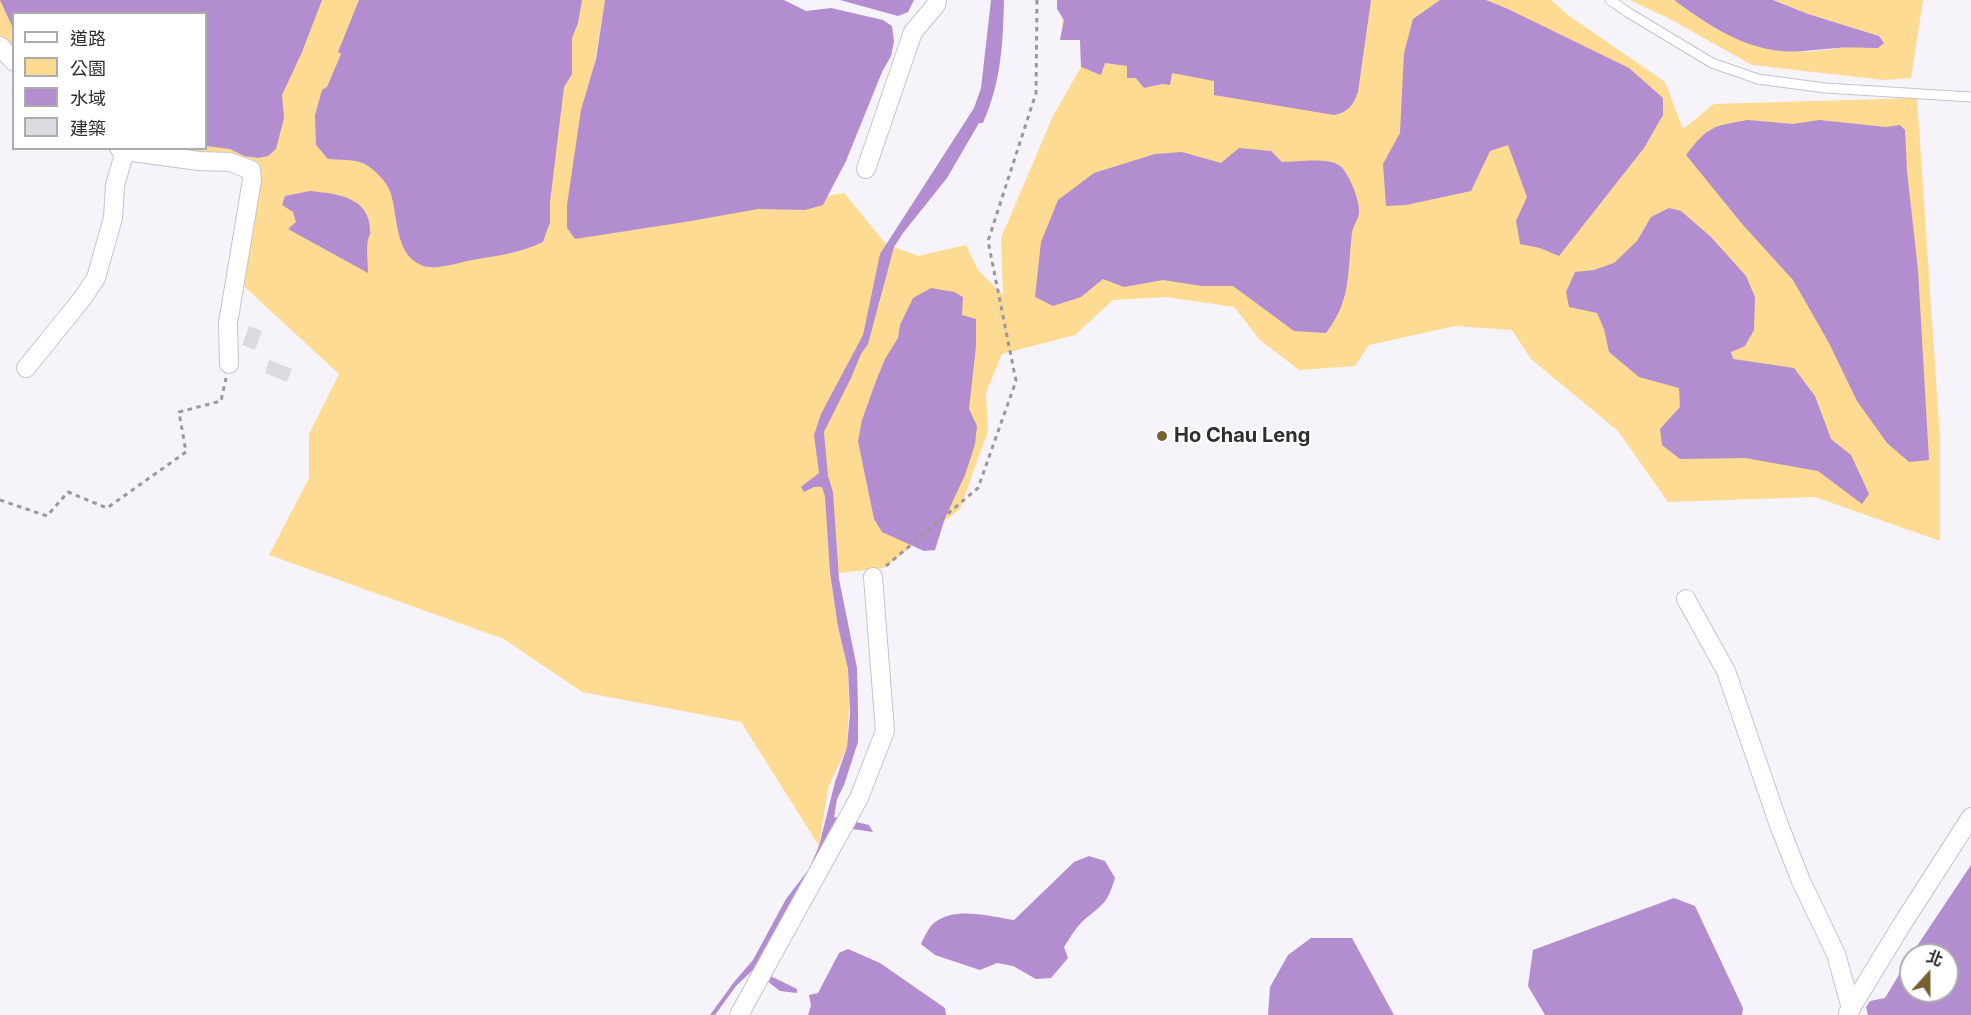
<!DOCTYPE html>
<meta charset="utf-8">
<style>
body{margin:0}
#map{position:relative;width:1971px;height:1015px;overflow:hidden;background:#f7f3fa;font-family:Inter,"Noto Sans TC",sans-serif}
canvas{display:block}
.legend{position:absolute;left:12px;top:12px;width:195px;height:138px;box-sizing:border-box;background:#fff;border:2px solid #acabad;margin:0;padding:8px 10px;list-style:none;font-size:18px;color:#302e31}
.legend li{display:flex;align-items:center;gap:12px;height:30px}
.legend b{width:30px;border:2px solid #acabad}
.north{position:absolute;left:1899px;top:943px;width:60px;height:60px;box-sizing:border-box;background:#fff;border:2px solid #acabad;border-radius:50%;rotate:21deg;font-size:16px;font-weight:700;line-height:24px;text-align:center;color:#302e31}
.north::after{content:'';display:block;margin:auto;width:21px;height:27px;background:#766030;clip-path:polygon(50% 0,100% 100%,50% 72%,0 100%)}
</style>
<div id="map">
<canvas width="1971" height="1015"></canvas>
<ul class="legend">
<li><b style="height:8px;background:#fff"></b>道路</li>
<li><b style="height:16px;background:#fddb92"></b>公園</li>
<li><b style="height:16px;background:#b28dcf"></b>水域</li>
<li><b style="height:16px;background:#ddd9e0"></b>建築</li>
</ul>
<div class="north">北</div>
</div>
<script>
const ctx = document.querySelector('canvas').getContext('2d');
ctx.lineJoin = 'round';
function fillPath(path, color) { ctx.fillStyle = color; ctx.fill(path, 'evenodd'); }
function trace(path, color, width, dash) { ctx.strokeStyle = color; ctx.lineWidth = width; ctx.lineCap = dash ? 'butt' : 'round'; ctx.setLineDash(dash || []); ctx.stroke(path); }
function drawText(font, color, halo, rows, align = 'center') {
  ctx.font = font + ' Inter,sans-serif'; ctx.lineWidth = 4.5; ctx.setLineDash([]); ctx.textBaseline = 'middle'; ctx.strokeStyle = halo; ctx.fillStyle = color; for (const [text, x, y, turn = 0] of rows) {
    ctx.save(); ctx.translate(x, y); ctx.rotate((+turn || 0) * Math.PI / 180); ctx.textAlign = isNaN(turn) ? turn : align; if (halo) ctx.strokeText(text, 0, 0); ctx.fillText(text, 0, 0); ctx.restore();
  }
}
fillPath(new Path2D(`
 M0,0H605L567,228L575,239L844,193L886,244L918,256L966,245L978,270L1003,295L1001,238L1053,116L1081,67L1080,40L1062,32L1063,0H1551L1568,15L1665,82L1683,129L1714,104L1917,98L1940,439V541L1815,497L1668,502L1618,431L1531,359L1512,330L1455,326L1369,345L1355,366L1299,370L1260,340L1234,307L1166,297L1113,300L1075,335L1002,354L986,393L988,431L960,509L884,568L830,574L838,627L848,669L849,707L847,747L828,788L819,846L741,722L582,692L504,639L269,555L309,478V434L339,374L235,278L255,173L144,149L206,148V14H14L13,60L0,43Z
 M1630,0H1674L1716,29L1806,52L1884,43L1879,36L1808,14L1773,0H1923L1911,78L1884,80L1752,65L1670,19Z`), '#fddb92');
fillPath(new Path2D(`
 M0,0H322L302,52L282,95L284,118L276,149L268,156L258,158L244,156L230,149L206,146V14H14L13,28Z
 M359,0H582L578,23L572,38V74L564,87L550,202V222L543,242C520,253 496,256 472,260C457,263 435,271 421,265C394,254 398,213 390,191C386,181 374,169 365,164C355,159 339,160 328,159L316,145L315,115L322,90L327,87L341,54L338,52Z
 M605,0H784L806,11L831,8L883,20L892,26L894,42L891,56L882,72L846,161L823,205L805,210L758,209L691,221L575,239L567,228V205L581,110L596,59Z
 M840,0H914L908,12L898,16Z
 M991,0H1004C1003,44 1001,82 983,123H979L947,178L903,233L894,247L868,344L861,354L851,378L824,432L828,476L833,492L839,579L857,668L858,708V742L844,785L837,799L834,817L869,825L873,832L832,826L825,848L775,931L760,960L762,972L797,989V993L780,991L753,970L736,986L715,1015H710L734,982L753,960L786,899L809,869L819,846L835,782L847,747L850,713L848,669L838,627L830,573L825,496L822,487H814L804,492L801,487L819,473L814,435L821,414L863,335L880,254L974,108L981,88Z
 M1057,0H1371L1358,92C1353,105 1349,112 1334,115L1214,95V81L1172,73L1170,85L1162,84L1144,88L1136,78H1127V66L1105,63L1101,75L1081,67L1080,40H1060L1064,20L1057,9Z
 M1440,0H1486L1508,9L1629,68L1663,98V115L1644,148L1559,256L1540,248L1520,244L1516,221L1527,197L1508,145L1490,151L1471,191L1406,205L1386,206L1383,164L1400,133L1404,53L1413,19Z
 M1674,0H1773L1808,14L1879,36L1884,43L1878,48C1865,48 1850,47 1837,48C1818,49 1800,53 1781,51C1740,47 1707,24 1674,0Z
 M1748,120L1793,124L1819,120L1886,127L1900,125L1905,130L1907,171L1918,270L1929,460L1909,462L1887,443L1857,401L1829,343L1793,280L1743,225L1686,155C1708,126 1713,126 1748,120Z
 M1239,148L1271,151L1282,162C1296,162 1329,157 1340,166C1349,173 1360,201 1359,212C1359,219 1353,225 1352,233C1347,273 1352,299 1326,333L1294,331L1233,286H1202L1163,280L1124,287L1103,279L1081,297L1053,306L1035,297L1041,242L1058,200L1094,173L1155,154L1182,152L1221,163Z
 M310,191C336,194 370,196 370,231C371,236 369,234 368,240C366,250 368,263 368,273L288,229L296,222L293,212L282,205L285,196Z
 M1669,208L1681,211L1711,237L1746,276L1755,297L1754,330L1745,346L1731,352L1733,359L1794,368L1815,396L1831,439L1851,455L1869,494L1862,504L1818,471L1745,458L1680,459L1662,445L1660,429L1680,407L1679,388L1639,377L1609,352L1604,329L1597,313L1569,307L1566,292L1575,272L1594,270L1614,263L1637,241L1651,217Z
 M931,288L954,292L963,297L962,315L976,319V346L969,409L977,426L975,444L965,475L945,518L935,550L924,551L882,532L874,519L858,441L862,420L876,381L885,359L898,338L900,325L913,298Z
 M1089,856L1105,861L1115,878C1107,904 1104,903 1084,920C1076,927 1070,938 1064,947L1068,958L1051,978L1036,979L1013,966L997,963L980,970L935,955L921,944C924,938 928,928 934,923C955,906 989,916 1014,920L1074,862Z
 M1971,865V1015H1868L1866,1007L1870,1001L1885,998L1911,955V991H1947V955H1911Z
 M1674,898L1695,906L1743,1008L1742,1015H1545L1528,986L1533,950Z
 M1311,938H1352L1394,1015H1268L1270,987L1288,955Z
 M848,949L880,963L945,1008L946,1015H808L811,1006L809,995L818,993L839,953Z`), '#b28dcf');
fillPath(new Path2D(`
 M249,326L262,331L255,350L242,345Z
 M269,360L292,369L287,382L265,373Z`), '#ddd9e0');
const lane = new Path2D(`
 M1610,0L1629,13L1712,63L1758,79L1825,88L1971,97`);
const street = new Path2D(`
 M0,46L14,62
 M119,148L125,151L199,161L230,162L251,170L252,180L228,323L229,364
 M866,169L913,32L936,5L937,0
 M26,368L82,299L96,278L113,218L115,185L125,151
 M1686,599L1726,671L1779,825L1801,881L1836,954L1851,1008
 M1848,1013L1901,926L1971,817
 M739,1015L859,798L885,731L873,577`);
trace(lane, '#c7c3ca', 11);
trace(street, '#c7c3ca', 20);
trace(new Path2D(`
 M0,500L47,516L68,492L107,508L186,452L179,412L221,401L226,378
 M886,566L978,488L1016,381L988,241L1036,93L1037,0`), '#9b989d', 3, [4.5, 4.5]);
trace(lane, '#fff', 9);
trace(street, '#fff', 18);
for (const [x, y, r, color] of [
 [1162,436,6,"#766030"]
]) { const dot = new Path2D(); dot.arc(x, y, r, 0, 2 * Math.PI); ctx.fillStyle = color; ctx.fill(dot); trace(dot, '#fff', 2); }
drawText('bold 20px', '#302e31', '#fff', [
 ["Ho Chau Leng",1174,436]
], 'left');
</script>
